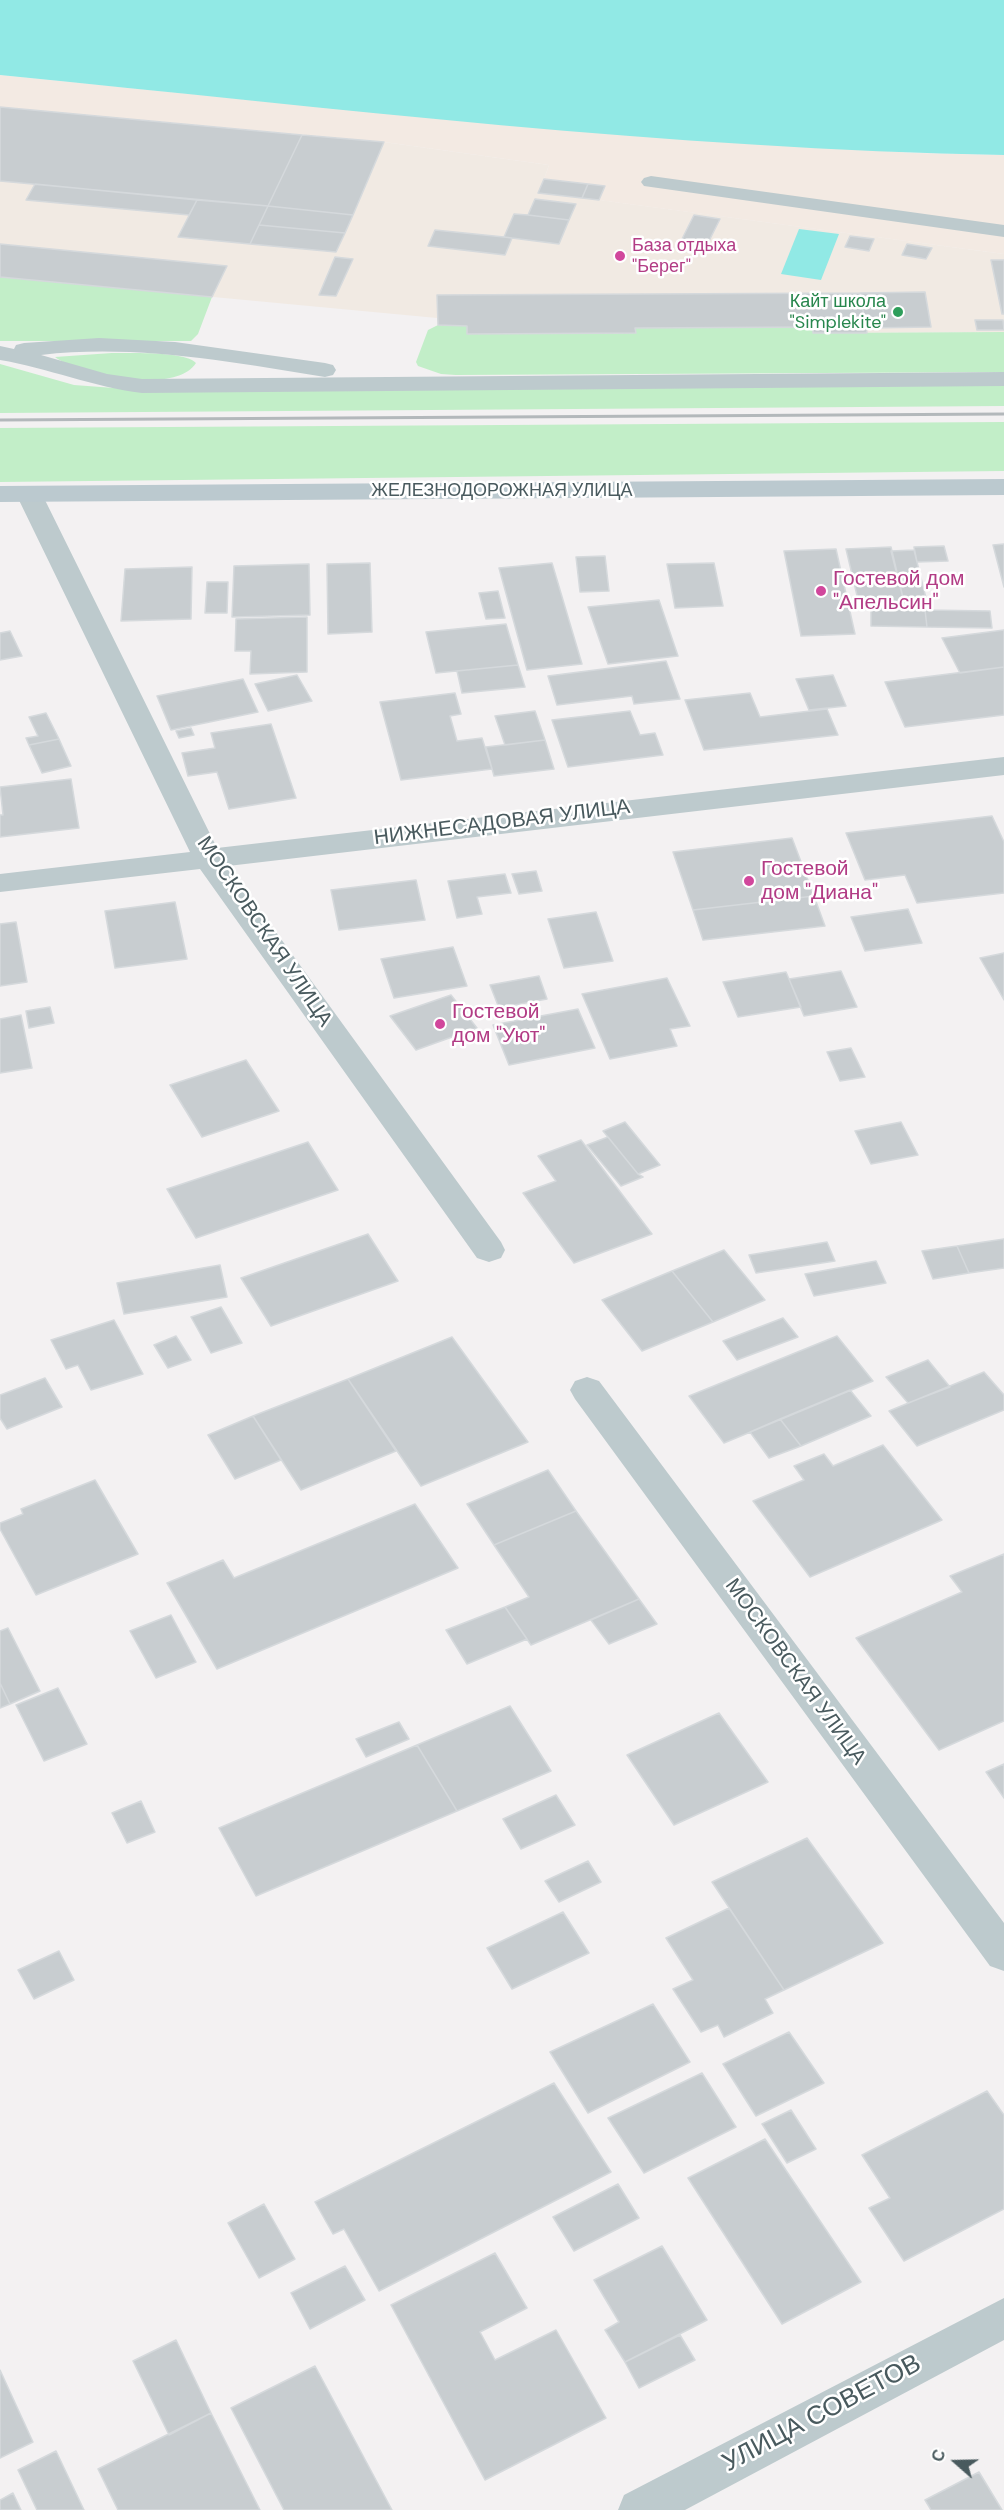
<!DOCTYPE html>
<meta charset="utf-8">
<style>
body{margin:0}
#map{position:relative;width:1004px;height:2510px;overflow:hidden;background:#f3f1f2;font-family:"DM Sans",sans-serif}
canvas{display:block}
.north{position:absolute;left:926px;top:2432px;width:60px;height:60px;-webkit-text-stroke:4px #fff;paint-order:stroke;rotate:290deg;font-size:16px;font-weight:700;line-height:24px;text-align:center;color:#495a5e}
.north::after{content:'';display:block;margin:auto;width:21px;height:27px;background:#495a5e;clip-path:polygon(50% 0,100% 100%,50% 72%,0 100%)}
</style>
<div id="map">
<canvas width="1004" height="2510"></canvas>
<div class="north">С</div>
</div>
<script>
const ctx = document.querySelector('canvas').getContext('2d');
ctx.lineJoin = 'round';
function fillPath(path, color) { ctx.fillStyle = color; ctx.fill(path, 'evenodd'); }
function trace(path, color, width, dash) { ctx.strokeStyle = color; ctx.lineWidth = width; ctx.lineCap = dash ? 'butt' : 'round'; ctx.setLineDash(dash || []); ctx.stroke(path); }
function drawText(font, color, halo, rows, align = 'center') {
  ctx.font = font + ' "DM Sans",sans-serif'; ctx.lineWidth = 5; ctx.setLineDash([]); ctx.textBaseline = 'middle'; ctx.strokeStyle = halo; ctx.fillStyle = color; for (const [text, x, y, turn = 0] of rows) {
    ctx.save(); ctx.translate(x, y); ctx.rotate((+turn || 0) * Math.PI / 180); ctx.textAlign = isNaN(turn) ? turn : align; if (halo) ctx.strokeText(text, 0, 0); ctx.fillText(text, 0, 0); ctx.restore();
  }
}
fillPath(new Path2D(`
 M0,107L384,142L549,165L544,179L605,186L600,200L1004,254V332L813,333V327L635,328L636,333L467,334V326L438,325L437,318L0,277Z`), '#f1eae3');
fillPath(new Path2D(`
 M0,277L212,297L198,334L191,341H0Z
 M438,325L467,326V334L636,333L635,328L813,327L814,333L1004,332V372L456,375L441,374L418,366L416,362L428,330Z
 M112,353C129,353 186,351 196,363C176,395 80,376 55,357Z
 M0,364L74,385L154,391L1004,384V406L0,413Z
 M1004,422V471L0,482V428Z`), '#c2eec8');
fillPath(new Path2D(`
 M0,75L442,119L912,153L1004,155V254L599,200L604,186L544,179L549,165L384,142L0,107Z`), '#f3eae3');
fillPath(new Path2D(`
 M0,0H1004V155C668,149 334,108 0,75Z
 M799,229L839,234L821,280L781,274Z`), '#91e9e5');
const building = new Path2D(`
 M0,107L302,135L268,206L0,181Z
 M302,135L384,142L353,215L268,206Z
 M544,179L588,184L582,198L538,193Z
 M35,184L197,200L189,215L26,200Z
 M588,184L605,186L599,200L582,198Z
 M535,199L576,204L569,220L528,215Z
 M197,200L268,206L250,244L178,237Z
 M268,206L353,215L345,233L259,225Z
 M514,214L528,215L569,220L559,244L504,237Z
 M694,215L720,219L707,245L681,241Z
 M259,225L345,233L336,252L250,244Z
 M435,230L504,237L512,238L505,255L428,246Z
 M850,236L874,239L869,251L845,247Z
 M0,244L227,266L212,297L0,277Z
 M907,244L932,248L926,259L902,255Z
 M335,257L353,259L336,296L319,295Z
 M991,260H1004V314H1002Z
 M925,292L931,327L866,328L860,293Z
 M860,293L867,333H813V327L635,328L636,333L467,334V326L438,325L437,295Z
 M975,320H1003L1004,330H977Z
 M1004,544V587L993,545Z
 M944,546L948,561L917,562L914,547Z
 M891,547L904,602L859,604L846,549Z
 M836,549L855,634L801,636L784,551Z
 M914,550L927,602H904L891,551Z
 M605,556L609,591L580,592L576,557Z
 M370,563L372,632L328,634L327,564Z
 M552,563L582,664L527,670L499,568Z
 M714,563L723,606L675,608L667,564Z
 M309,564L310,615L232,617L234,566Z
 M192,567L191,619L121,621L125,569Z
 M207,582H228L227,613H205Z
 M498,591L505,618L486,619L479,593Z
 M659,600L678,656L608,664L588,607Z
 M871,609L925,610L927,627L871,626Z
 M925,610L990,611L992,628L927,627Z
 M307,617V672L250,674L251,651H235L236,619Z
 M506,624L518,665L436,673L426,632Z
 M1004,630V667L960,673L942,638Z
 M10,631L22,656L0,660V633Z
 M666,661L680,699L634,704L632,696L557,705L548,676Z
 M518,665L525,687L462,693L457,671Z
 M1004,667V715L905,727L885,682Z
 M297,675L312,701L268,711L255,684Z
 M833,675L846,706L809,710L796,679Z
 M243,679L258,712L171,730L157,696Z
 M455,693L461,714L450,716L457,741L482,738L492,769L401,780L380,702Z
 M750,693L760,717L827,709L838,735L704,750L685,700Z
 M535,711L545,740L505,745L495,716Z
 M630,711L640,735L655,733L663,755L568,767L552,720Z
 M46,713L59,739L29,745L26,738L38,736L29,717Z
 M271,724L296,798L229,809L217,772L188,776L182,753L215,748L211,733Z
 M191,728L194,735L179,738L176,731Z
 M59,739L71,766L42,773L29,745Z
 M545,740L554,769L494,776L486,747Z
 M71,779L79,828L0,837V815H3L0,787Z
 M992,816L1004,842V893L917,903L905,875L865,880L846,833Z
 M792,838L814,896L693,910L673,852Z
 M536,871L542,891L519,894L512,874Z
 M505,874L511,893L477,897L482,914L457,918L448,881Z
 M416,880L425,920L339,930L331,890Z
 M814,896L825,926L703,940L693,910Z
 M175,902L187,959L115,968L105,911Z
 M908,909L922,943L865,951L851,917Z
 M596,912L613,961L564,968L548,919Z
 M16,922L27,982L0,986V924Z
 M453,947L467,986L394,998L381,959Z
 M1004,953V1000L980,958Z
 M841,971L857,1007L804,1016L789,979Z
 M786,972L801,1007L738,1017L723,982Z
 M539,976L547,999L499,1008L490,985Z
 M667,978L690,1026L670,1029L677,1046L610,1059L582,994Z
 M451,995L477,1028L416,1050L390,1016Z
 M50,1007L54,1023L29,1028L26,1011Z
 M578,1009L595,1048L509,1065L493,1025Z
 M21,1015L32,1068L0,1073V1019Z
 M851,1048L865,1077L840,1081L827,1052Z
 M246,1060L279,1111L202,1137L170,1085Z
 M625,1122L660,1165L638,1174L603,1131Z
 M901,1122L918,1155L871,1164L855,1131Z
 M608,1137L638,1174L643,1177L621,1186L587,1145Z
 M581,1140L652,1234L574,1263L523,1193L556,1181L538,1156Z
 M308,1142L338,1190L196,1238L167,1189Z
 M368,1234L398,1281L271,1326L241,1278Z
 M1004,1239V1268L969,1273L957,1246Z
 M827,1242L835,1261L756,1273L749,1255Z
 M957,1246L969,1273L933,1279L922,1251Z
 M724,1250L765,1300L713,1322L672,1271Z
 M876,1261L886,1283L814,1296L805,1274Z
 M220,1265L227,1297L124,1314L117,1283Z
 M672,1271L713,1322L642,1351L602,1300Z
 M221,1307L242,1343L211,1353L191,1317Z
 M783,1318L798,1337L737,1360L723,1341Z
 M114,1320L143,1374L91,1390L78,1365L66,1369L51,1340Z
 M176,1336L191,1360L168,1368L154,1345Z
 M837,1336L873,1381L724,1443L689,1396Z
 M452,1337L528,1442L421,1486L348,1379Z
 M928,1360L950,1387L908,1403L886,1377Z
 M984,1372L1004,1395V1410L917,1446L889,1411Z
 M45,1378L62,1407L7,1429L0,1418V1395Z
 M348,1379L396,1451L301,1490L253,1416Z
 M850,1390L871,1416L801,1446L780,1419Z
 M253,1416L281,1460L235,1479L208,1435Z
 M780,1419L801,1446L769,1458L750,1432Z
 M883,1445L942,1520L810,1577L753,1501L804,1480L794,1466L824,1454L833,1466Z
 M548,1470L576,1511L494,1545L467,1504Z
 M95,1480L138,1554L36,1595L0,1529V1523L23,1514L21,1509Z
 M415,1504L458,1568L217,1669L167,1583L223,1560L234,1578Z
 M576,1511L639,1599L531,1645L505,1607L529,1597L494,1545Z
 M1004,1554V1721L939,1750L856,1638L962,1592L950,1576Z
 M639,1599L657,1624L609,1644L591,1620Z
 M505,1607L527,1639L467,1664L446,1630Z
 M171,1615L196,1662L156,1678L130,1631Z
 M8,1628L40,1691L10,1704L0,1683V1631Z
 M0,1683L10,1704L0,1708Z
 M58,1688L87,1744L44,1761L16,1705Z
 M510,1706L551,1771L457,1811L417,1745Z
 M719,1713L768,1782L674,1825L627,1755Z
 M399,1722L409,1739L366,1757L356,1739Z
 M417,1745L457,1811L256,1896L219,1828Z
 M1004,1764V1798L986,1772Z
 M556,1795L575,1825L521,1849L503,1819Z
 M141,1801L155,1832L127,1843L112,1813Z
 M807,1838L883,1943L784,1990L712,1882Z
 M588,1861L601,1882L559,1902L545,1881Z
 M729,1908L784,1990L765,1999L773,2013L724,2037L718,2025L701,2032L673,1989L693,1980L666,1938Z
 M563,1912L589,1953L512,1989L487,1948Z
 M59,1951L74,1980L34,1999L18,1970Z
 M653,2004L690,2062L588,2113L550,2052Z
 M789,2032L824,2083L756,2116L723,2064Z
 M702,2073L736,2127L644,2173L608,2118Z
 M554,2083L611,2172L379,2291L344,2229L333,2234L315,2202Z
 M987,2091L1004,2115V2209L904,2261L869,2208L890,2198L862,2155Z
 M791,2110L816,2149L787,2163L762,2124Z
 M765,2139L861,2282L782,2324L688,2178Z
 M618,2184L639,2218L574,2251L553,2217Z
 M264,2204L295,2259L259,2278L228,2223Z
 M662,2246L707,2320L625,2362L605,2330L619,2322L594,2280Z
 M495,2253L527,2308L480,2332L495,2360L556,2330L606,2418L485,2480L391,2305Z
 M345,2266L365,2300L310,2329L291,2293Z
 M680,2335L695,2360L639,2388L625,2362Z
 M176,2340L211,2413L169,2435L133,2361Z
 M315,2366L392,2510H284L231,2408Z
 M0,2370L33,2442L0,2458Z
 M211,2413L260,2510H118L98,2469Z
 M56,2451L84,2510H37L18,2470Z
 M979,2472L1002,2510H931L925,2500Z
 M13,2493L21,2510H0V2500Z`);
fillPath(building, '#c8cdd0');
trace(building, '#d5d9dc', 1.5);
fillPath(new Path2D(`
 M651,176L1004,225V237L644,186L641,182L644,178Z
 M99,338L175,342L325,363L333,365L336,370L333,375L325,377C231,362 136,344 41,355L107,374L142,379L1004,372V386L142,393C93,387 48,368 0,360V346L14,349L16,345L24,343Z`), '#bdcacd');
fillPath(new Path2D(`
 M29,486L38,489L42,494L217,848L1004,757V775L228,866L501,1242L505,1250L501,1258L489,1262L477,1258L200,869L0,892V874L190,852L16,494L20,489Z
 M587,1377L599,1381L1004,1923V1971L990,1966L575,1399L570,1390L575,1381Z
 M1004,2298V2340L685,2510H618L624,2495Z`), '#bdcacd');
fillPath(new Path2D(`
 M1004,479V495L0,502V486Z`), '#bbc9cf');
trace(new Path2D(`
 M0,420L1004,414`), '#b3b8bb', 3);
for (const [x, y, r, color] of [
 [620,256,6,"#d1479c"],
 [898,312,6,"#2e9e5b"],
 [821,591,6,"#d1479c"],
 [749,881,6,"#d1479c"],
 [440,1024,6,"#d1479c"]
]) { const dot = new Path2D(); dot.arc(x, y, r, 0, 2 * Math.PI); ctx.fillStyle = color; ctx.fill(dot); trace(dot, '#fff', 2); }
drawText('18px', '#b23c85', '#fff', [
 ["База отдыха",632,246],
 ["\"Берег\"",632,267]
], 'left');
drawText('18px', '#27864d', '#fff', [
 ["Кайт школа",886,302],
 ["\"Simplekite\"",886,323]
], 'right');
drawText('18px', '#495a5e', '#fff', [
 ["ЖЕЛЕЗНОДОРОЖНАЯ УЛИЦА",502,491]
]);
drawText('21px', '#b23c85', '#fff', [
 ["Гостевой дом",833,579],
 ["\"Апельсин\"",833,603],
 ["Гостевой",761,869],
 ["дом \"Диана\"",761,893],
 ["Гостевой",452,1012],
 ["дом \"Уют\"",452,1036]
], 'left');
drawText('21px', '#495a5e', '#fff', [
 ["НИЖНЕСАДОВАЯ УЛИЦА",502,823,-7],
 ["МОСКОВСКАЯ УЛИЦА",264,932,56],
 ["МОСКОВСКАЯ УЛИЦА",795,1672,54]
]);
drawText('26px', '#495a5e', '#fff', [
 ["УЛИЦА СОВЕТОВ",822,2414,-28]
]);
</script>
